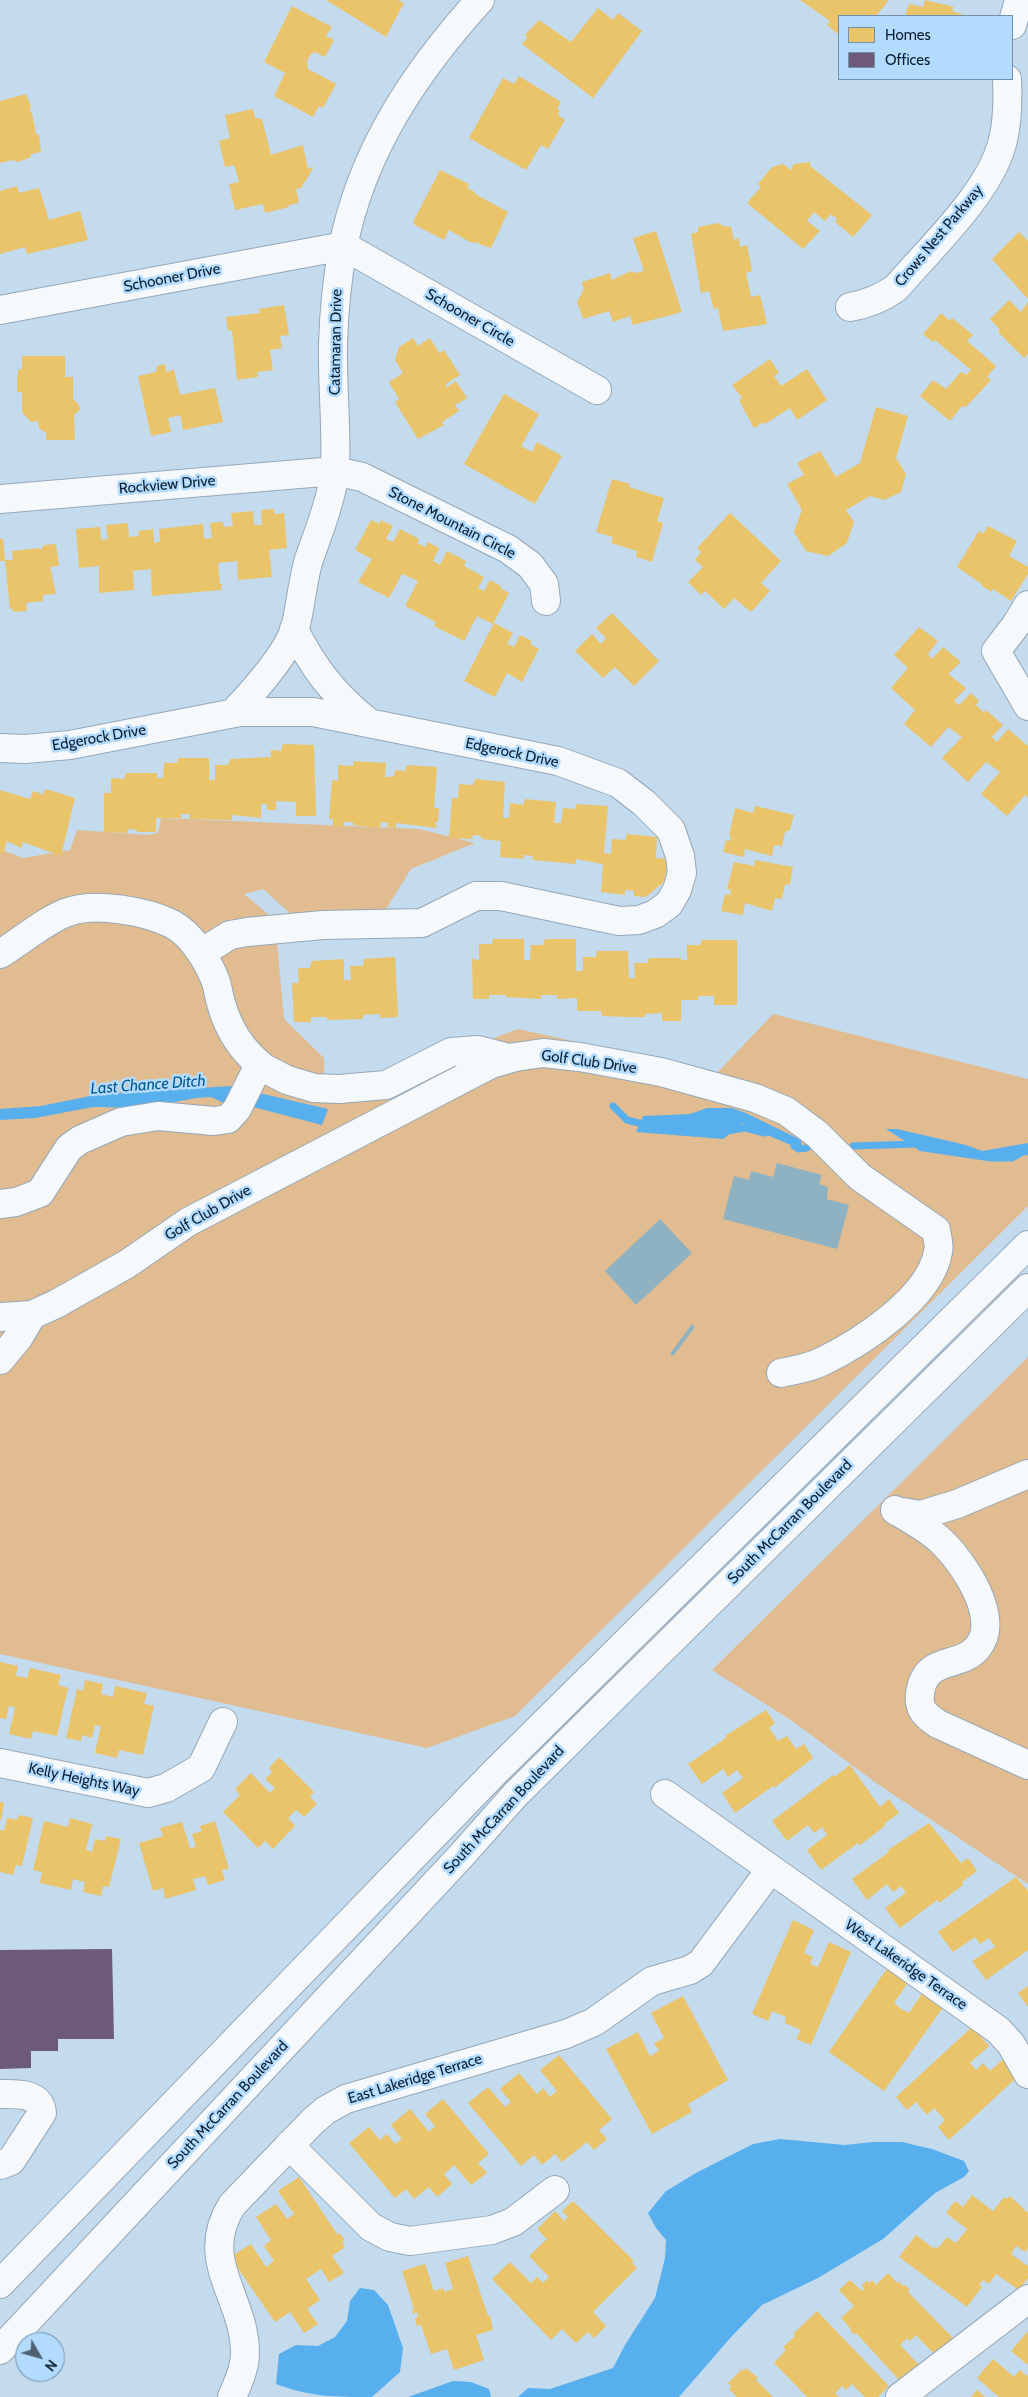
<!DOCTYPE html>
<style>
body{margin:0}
#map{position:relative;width:1028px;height:2397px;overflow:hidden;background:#c4daed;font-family:Cabin,sans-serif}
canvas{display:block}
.legend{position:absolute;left:838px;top:15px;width:175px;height:65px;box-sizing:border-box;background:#b3dbfe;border:1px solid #7090ab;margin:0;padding:6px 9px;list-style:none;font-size:15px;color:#0b1f2f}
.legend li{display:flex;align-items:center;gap:10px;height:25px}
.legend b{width:25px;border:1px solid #7090ab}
.north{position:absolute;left:15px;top:2332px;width:50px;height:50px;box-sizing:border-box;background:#b3dbfe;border:1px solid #7090ab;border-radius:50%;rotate:128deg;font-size:14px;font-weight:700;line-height:20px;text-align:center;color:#0b1f2f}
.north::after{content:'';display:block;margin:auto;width:18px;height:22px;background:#4c6072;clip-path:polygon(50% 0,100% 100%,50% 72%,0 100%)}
</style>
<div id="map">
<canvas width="1028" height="2397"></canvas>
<ul class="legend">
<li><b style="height:14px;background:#e9c46a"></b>Homes</li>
<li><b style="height:14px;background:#6d597a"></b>Offices</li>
</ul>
<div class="north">N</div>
</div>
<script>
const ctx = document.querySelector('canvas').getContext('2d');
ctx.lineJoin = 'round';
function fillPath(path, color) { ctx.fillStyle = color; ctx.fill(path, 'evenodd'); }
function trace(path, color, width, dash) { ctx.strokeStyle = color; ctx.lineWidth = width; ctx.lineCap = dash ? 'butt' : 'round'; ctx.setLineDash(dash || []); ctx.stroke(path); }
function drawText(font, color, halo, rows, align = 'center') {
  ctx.font = font + ' Cabin,sans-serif'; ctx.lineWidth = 5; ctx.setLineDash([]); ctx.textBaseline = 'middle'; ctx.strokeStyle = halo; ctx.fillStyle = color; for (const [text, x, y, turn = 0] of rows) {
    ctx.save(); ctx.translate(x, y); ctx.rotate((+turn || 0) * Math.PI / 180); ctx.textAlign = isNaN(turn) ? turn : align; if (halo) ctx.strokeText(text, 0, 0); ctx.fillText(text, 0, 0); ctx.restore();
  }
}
fillPath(new Path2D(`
 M161,818L419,829L475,843L411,869L386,909L292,915L263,889L244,894L275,920L284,1019L324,1058V1102L518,1029L717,1073L773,1014L1028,1079V1206L515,1716L427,1748L0,1654V849L23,858L70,850L77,830L148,835L158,833Z
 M1028,1357V1884L879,1785L792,1721L712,1670Z`), '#e1bc90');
fillPath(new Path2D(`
 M233,1086L230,1106L211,1097L196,1098L144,1108L93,1107L35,1118L0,1120V1109L41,1106L100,1094Z
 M255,1092L328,1109L322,1125L253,1107Z
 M707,1108H732L746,1113L801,1140L802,1150L742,1124L723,1139L636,1132L643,1116L690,1114Z
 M886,1129H897L966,1145L982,1151L1028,1143V1155L987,1161L920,1151Z
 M780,2139L845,2145L873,2142H902L932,2149L964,2161L969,2171L964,2177L935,2193L883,2239L818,2278L762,2305L732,2336L679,2397H518L528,2388L550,2389L613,2368L625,2345L655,2298L665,2258L666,2240L656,2228L648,2213L666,2191L696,2173L753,2144Z
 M360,2288L374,2290L388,2305L403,2348L400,2372L372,2397C336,2397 310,2397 276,2384L279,2354L296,2345L318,2346L335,2337L347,2321L350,2301Z
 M453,2381L471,2382L489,2389L491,2397H408Z`), '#58afee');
fillPath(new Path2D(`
 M326,0H398L404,3L386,37Z
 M800,0H889L876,16H839V35L827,25L830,21Z
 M925,0L954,7L952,11L967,16H905L909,4L923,7Z
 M292,6L332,27L326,36L334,40L325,57L315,52L311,54L307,61L308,69L336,84L323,108L319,106L313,117L274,96L285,73L264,62Z
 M598,8L613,20L618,13L642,31L593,98L522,44L527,38L525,35L539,20L571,42Z
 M519,76L561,102L557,109L560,111L558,115L565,120L548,149L541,145L526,170L469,138L503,78L514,84Z
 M26,94L31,107L29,110L32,113L36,134L39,135L41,152L31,154V157L18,162L13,160L0,163V101Z
 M253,109L255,118L262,119L271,155L303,145L308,169L314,167L301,188L296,189L299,203L289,205V207L265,213L263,204L235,210L229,184L239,182L234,165L225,167L219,141L230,138L225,115Z
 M810,162V166L872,215L853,237L835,222L837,219L831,214L825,221L814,212L807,221L820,231L803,249L747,203L761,187L758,184L772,167L783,164L791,170L794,164Z
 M440,170L469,184L467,188L475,192V194L508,212L491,248L479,244L478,241L477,243L470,242L449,230L444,240L415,225L413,222Z
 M17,186L19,193L39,188L49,220L80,211L88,240L27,254L25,247L0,254V191Z
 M719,223L723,226L731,227L734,240L739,238L740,247L747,245L752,271L746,273L751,297L760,295L767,324L723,331L718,308L714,309L709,291L701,293L691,234L698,232V227Z
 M656,231L682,312L633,325L630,316L613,322L609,311L583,319L577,302L584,289L582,282L610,273L612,280L631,271L635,273L644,271L633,238Z
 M1019,232L1028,241V299L992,259Z
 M1009,300L1021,312L1028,302V354L1024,358L998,332L1000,330L990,319Z
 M284,305L289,335L280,336L282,348L270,350L273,370L257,372L258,377L237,380L232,330L228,331L226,317L260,313L259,309Z
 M941,313L950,321L952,318L973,335L967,341L996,366L987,377L991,380L966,407L962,406L950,421L920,396L933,380L946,389L961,372L966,375L971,370L935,340L933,342L923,334Z
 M413,338L418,346L430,338L439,353L444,350L460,375L446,384V388L456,381L467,398L455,405L459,411L442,422L444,425L418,439L395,402L399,399L389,382L403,373L395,360L399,347Z
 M22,356H65V377H73V399L79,405L80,410L74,415L75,440H46V433L39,428L38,421L31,422L22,412V392H17V377L19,369H22Z
 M770,359L779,373L774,376L781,386L807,369L827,400L797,420L790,408L765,424L764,422L754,428L739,400L742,398L732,385Z
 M165,364L166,372L174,370L180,395L215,388L223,422L183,430L180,415L168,418L171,432L151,436L138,376L156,372L157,366Z
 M504,394L539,414L521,446L532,452L537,442L562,456L535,504L464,464Z
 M876,407L908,416L896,458L906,474L901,492L884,500L870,496L846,510L854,522L847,543L828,556L806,551L794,532L802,510L787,484L804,475L797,463L820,451L836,477L860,463Z
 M612,479L630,484L629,487L664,498L657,521L663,523L652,562L636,557L637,551L611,543L613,537L596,532Z
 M274,509V514L284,513L287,548L269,550L272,577L238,580L237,561L218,563L220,584H222L221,590L152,596L151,569L133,571L134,590L99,593V566L79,568L76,529L100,527L101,540L108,539L106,525L128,523L129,537L139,536L138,531L153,529L154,543L160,542L159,529L203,524L204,539L212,538L210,523L223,522L224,527L233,526L231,513L253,511L254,525H262L261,510Z
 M730,513L781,561L761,583L770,591L751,612L734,598L724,609L705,591L701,595L688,582L703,567L695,560L701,552L697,548Z
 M371,520L380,524L381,520L393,526L386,539L393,542L400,529L419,539L417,543L425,547L428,542L439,548L433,561L440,565L447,551L466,561L464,566L484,577L478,588L484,591L490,580L501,586L500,588L509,593L493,624L477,616L464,641L434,626L436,622L405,606L418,581L402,574L389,598L358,582L372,559L355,550Z
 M988,526L1017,541L1009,556L1028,567V574L1011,601L993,589L992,592L982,586V584L957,567L979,531L983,534Z
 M0,539H3L5,560H13L12,551L40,548L41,550L44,545L56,544L59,566L50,567L56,594L43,595V601L26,603L27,611L13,612V609H10L5,561H0Z
 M612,613L659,661L634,686L615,667L603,678L575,651L592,634L601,644L606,638L596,628Z
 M494,623L513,633L507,644L514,647L520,635L532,641L530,644L539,649L522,682L507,673L495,697L464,681Z
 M919,627L938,641L928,654L932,659L943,647L961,662L948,674L966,688L954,701L959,705L971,693L979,701L976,705L984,713L986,710L1003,725L992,737L997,742L1008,729L1028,746V798L1025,795L1007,816L981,794L1000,772L986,762L968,782L942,758L962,737L948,727L931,747L904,724L915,710L891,688L908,668L894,655Z
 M283,744L314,745L316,816H296V802L276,801V810H267V804H261V818L232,815V820L189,819L190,814H180L182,818H156V832H137V830L128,829V833L104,832V793H111V778L124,779L126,773H157V778H163L164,763H177L178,758H209V780H215V765H228L230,759L271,757V750L281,751L280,754Z
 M354,761L386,763L385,777H390L394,776L395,770L404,771L403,775L407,765L437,767L434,808H439L438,822H435L437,828L396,823V828L387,827L388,823L381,822L380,828L353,825V822H344V826H333V819H329L332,780L338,781V765L353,766Z
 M475,779L505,782L503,818H509L510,803L523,805L525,799L556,802L554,823H561L563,808L575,809L577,804L608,806L604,853L611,854L612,839L625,840L627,834L657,837L656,858L667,859L665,881L646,897L634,896V891L625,890V895L601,892L603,864L576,859V864L532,860L533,856L523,855L524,859L500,857L501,841L482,839L481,836L477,835L472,836L473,839L449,838L452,798H458L459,784L473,785Z
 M46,789L75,798L61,856L23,842L21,848L7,841L3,854L0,853V790L30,799L33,791L42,794L40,798Z
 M755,806L794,815L790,830L785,832L782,846L774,845L772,856L745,849L744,857L723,852L726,840L730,841L731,836H729L735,808L753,813Z
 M755,860L793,867L790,884L785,885L782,899L775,898L772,911L745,903L743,915L721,911L725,894L730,895L731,890L727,889L734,862L754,866Z
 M493,939H524V960H530L531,945H543L545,939H576V971H583V957H596L597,951H628L629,978H635L634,963H648L649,958H681V960H687V945H700L702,940H737V1005H714V996H698V1000H681V1021H662V1013L645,1014V1017H629L602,1016L601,1011H577V998L557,999V995H541V999L506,997V995H489V999H473L472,959L479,960V944H492Z
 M395,957L398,1017L380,1018V1014L363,1015V1019L327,1020V1017H311V1022H294L292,983H299L298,968H310L312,961L344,959V980H351L350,966H363L364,959Z
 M0,1662L18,1666L16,1676L27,1678L30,1668L61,1675L58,1685L68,1688L57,1736L33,1731L31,1739L9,1734L15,1707L9,1706L6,1719L0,1718Z
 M85,1680L103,1684L101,1694L113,1697L115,1686L147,1693L144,1704L154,1706L143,1755L119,1750L117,1758L95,1753L101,1726L95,1725L92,1738L82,1735L81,1741L66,1738L77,1689L83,1691Z
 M766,1710L775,1723L769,1728L778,1741L787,1736L796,1749L804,1744L813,1758L774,1788L773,1786L735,1813L722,1793L743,1778L737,1770L728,1777L723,1769L702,1784L688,1764L726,1738L725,1736Z
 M279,1757L314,1792L310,1797L317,1804L304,1817L296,1810L288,1818L295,1826L273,1849L265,1841L258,1848L223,1812L240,1795L235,1789L251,1773L270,1793L275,1788L265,1779L272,1772L269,1768Z
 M850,1765L880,1807L889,1799L899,1813L884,1824L885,1826L860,1845L858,1843L821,1870L807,1850L827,1835L822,1827L814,1833L808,1825L787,1841L772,1821L833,1775L834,1777Z
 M0,1802L4,1803L1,1820H0Z
 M19,1815L33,1818L22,1866L16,1865L13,1875L0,1872V1830L4,1831L7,1818L17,1820Z
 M70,1818L92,1824L86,1850L92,1852L95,1839L105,1841L106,1836L121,1839L109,1887L103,1886L101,1896L83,1892L85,1882L73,1879L71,1890L40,1883L42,1872L33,1870L44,1821L68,1827Z
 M215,1821L229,1869L222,1870L225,1880L208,1885L205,1876L193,1879L196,1890L165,1899L163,1888L153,1891L139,1843L163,1836L160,1828L182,1822L190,1848L196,1847L192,1834L202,1831L200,1826Z
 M929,1823L961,1863L968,1858L977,1871L962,1882L963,1885L939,1903L937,1900L900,1928L885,1908L906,1893L901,1886L893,1892L887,1884L867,1900L852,1879L889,1852L888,1850Z
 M1016,1877L1028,1891V1950L986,1980L972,1961L995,1947L989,1938L980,1944L975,1937L953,1952L938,1932Z
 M793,1920L814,1930L804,1953L813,1957L810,1964L818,1967L829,1942L851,1952L811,2045L796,2039L801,2030L785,2023L786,2017L772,2011L768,2021L752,2014Z
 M888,1967L909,1981L894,2003L901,2009L909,2013L923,1992L944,2006L884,2091L829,2052Z
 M1028,1986V2007L1018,1993Z
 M683,1996L728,2080L688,2104L692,2112L652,2134L606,2049L638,2032L650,2056L659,2051L654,2043L664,2038L651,2013Z
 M972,2027L989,2046L970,2063L976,2070L983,2063L990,2071L1010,2053L1025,2070L949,2140L938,2127L945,2120L934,2108L927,2115L916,2102L907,2110L896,2097Z
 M559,2055L612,2119L599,2130L607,2139L594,2150L587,2142L562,2162L555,2154L542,2165L534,2155L521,2166L468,2103L488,2087L505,2107L511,2102L500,2089L519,2073L537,2094L543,2088L550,2097L557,2091L540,2070Z
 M443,2099L489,2154L478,2163L487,2173L471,2185L454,2165L444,2174L452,2184L437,2197L429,2187L414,2199L406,2189L395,2198L349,2143L369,2127L380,2140L387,2134L395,2144L402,2139L391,2125L410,2109L429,2132L435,2126L425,2114Z
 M299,2177L337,2234L339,2233L345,2240L342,2242L345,2247L332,2256L344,2273L329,2282L321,2269L306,2279L320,2300L307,2309L318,2324L304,2333L290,2312L275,2322L230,2257L251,2244L266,2267L274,2261L264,2246L271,2240L256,2217L276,2204L287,2219L294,2214L278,2191Z
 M972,2195L993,2211L1004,2197L1007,2199L1010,2196L1028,2213V2248L1025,2252L1016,2246L1011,2254L1028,2266V2278L1019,2290L996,2274L989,2284L983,2280L979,2285L982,2287L967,2307L899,2257L916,2235L933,2248L939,2247L947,2237L956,2243L967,2229L946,2213L955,2201L963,2207Z
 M573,2201L634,2261L632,2263L637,2268L593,2312L606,2326L594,2338L588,2332L576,2343L562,2329L551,2340L492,2279L510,2262L531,2283L537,2277L543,2283L549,2277L529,2256L547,2239L537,2229L555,2211L564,2221L568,2217L562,2211Z
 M468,2256L488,2316L490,2315L493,2330L476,2335L484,2360L454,2370L447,2349L431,2354L421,2325L417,2326L415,2318L418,2317L417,2312L413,2314L412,2310L414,2309L402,2271L425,2264L434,2291L443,2288L444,2292L453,2289L445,2263Z
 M888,2273L897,2283L898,2281L903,2286L905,2285L910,2290L908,2292L953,2338L935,2355L916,2335L910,2341L907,2338L900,2345L919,2365L901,2382L856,2333L854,2335L850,2330L851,2329L841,2318L854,2306L839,2290L850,2280L862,2291L864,2290L862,2285L867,2281L869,2283L872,2280L876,2285Z
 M817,2311L889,2386L878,2397H865L852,2384L846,2390L842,2386L835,2393L839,2397H807L774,2363L786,2350L783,2347L795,2336L793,2334Z
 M1028,2331V2365L1011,2351Z
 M993,2359L1014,2377L1020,2370L1027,2376L1028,2375V2397H999L977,2378Z
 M746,2368L758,2378L756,2380L773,2397H737L729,2389L731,2386L728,2383L742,2369L744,2371Z
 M977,2390L985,2397H971Z`), '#e9c46a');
fillPath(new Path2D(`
 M112,1949L114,2039H58V2051H31V2068L0,2069V1950Z`), '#6d597a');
trace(new Path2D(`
 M613,1106L627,1120L647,1125
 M727,1131L745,1128L765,1133
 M794,1146L799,1149L807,1148
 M853,1146L917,1144
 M991,1158H1012L1028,1149`), '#58afee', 7);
fillPath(new Path2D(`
 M777,1163L822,1175L819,1184L828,1187L827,1199L849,1205L837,1249L723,1219L734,1176L749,1180L751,1171L773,1177Z
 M660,1219L692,1253L636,1305L605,1271Z
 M692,1324L695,1327L673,1356L670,1354Z`), '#8fb2c3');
const minor = new Path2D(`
 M1012,25L1019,0
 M850,307C868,304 882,298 896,288C931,247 991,192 1003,140C1008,119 1008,100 1007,79
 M0,310L344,246L597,390
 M0,499L335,471L362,477L508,549L530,565L544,584L546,601
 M1028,605L1016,625L996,651L1028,706
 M294,629C312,666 334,695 367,721
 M233,713C252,693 287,654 295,628C301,606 302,582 309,559C318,534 333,495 335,469C337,427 332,385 333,344C334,311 337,279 343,247C362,150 416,71 480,0
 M0,748L25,749L70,745L240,712H313L558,761L618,783L644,803L671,830L680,856L682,873L677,890L669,904L655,914L639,920L619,921L501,896H476L422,923L323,925L247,932L230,935L201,953
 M0,954C20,942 47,919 68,912C95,902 146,911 172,924C191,934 206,958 214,977C218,985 218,994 221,1003C228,1029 243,1052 264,1068
 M0,1204L16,1202L40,1193L69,1148L80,1140L121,1122L158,1116L214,1121L228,1119L237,1109L254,1075L264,1068L287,1080L314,1088L339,1089L386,1085L451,1052L478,1050L509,1058
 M0,1317L32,1315L56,1304L127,1264L188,1222L491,1064L515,1057L543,1053L580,1057L661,1072L755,1098L786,1111L817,1134L860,1177L936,1230C937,1237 940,1246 938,1252C930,1298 861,1343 821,1362C809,1368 794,1370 781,1373
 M0,1360L19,1337L32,1315
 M895,1510C911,1520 929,1529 942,1542C964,1563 1001,1618 978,1647C959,1670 925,1654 920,1694C918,1710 926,1716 938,1724L1028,1765
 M896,1511L921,1515L957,1504L1028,1474
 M0,1763L148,1793L166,1788L201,1768L223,1722
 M665,1794L998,2030L1011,2044L1028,2074
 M0,2094C16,2094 40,2092 42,2113L11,2161L0,2165
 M289,2145L371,2227L390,2237L410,2241L492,2230L513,2222L555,2190
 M232,2397C238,2383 245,2368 245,2353C245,2297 197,2261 232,2205L313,2121L326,2110L346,2099L566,2034L594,2022L652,1981L690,1970L701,1963L771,1869
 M900,2397L1028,2299`);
const major = new Path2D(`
 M0,2284L494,1773L1028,1245
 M0,2350L460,1857L516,1794L1028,1288`);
trace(minor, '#95a8b8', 30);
trace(major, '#95a8b8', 30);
trace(minor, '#f6f9fc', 28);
trace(major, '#f6f9fc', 28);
drawText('15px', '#0b1f2f', '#b3dbfe', [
 ["Crows Nest Parkway",939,236,-50],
 ["Schooner Drive",172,278,-11],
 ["Schooner Circle",470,318,30],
 ["Catamaran Drive",336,342,-89],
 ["Rockview Drive",167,485,-5],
 ["Stone Mountain Circle",452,523,27],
 ["Edgerock Drive",99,738,-10],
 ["Edgerock Drive",512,753,12],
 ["Golf Club Drive",589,1062,8],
 ["Golf Club Drive",208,1213,-30],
 ["South McCarran Boulevard",790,1522,-45],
 ["Kelly Heights Way",84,1780,12],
 ["South McCarran Boulevard",504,1810,-47],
 ["West Lakeridge Terrace",906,1965,35],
 ["East Lakeridge Terrace",415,2079,-17],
 ["South McCarran Boulevard",228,2105,-47]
]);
drawText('italic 16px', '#03598d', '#b3dbfe', [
 ["Last Chance Ditch",148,1085,-4]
]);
</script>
